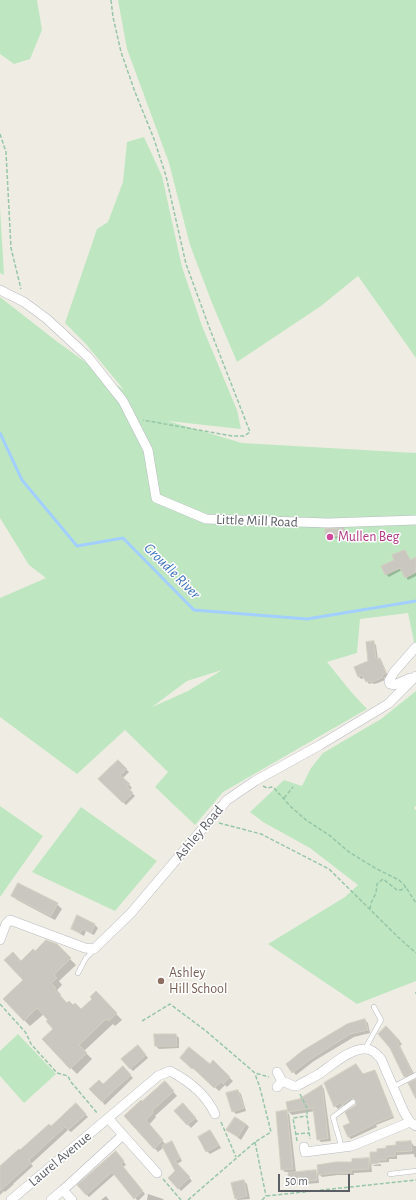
<!DOCTYPE html>
<style>
body{margin:0}
#map{position:relative;width:416px;height:1200px;overflow:hidden;background:#efede3;font-family:"Alegreya Sans",sans-serif}
canvas{display:block}
.scale{position:absolute;left:278px;top:1174px;width:72px;height:18px;box-sizing:border-box;border:2px solid #5b5e64;border-top:0;padding-left:5px;font-size:12px;line-height:14px;white-space:nowrap;color:#5b5e64;-webkit-text-stroke:3px #fff;paint-order:stroke}
</style>
<div id="map">
<canvas width="416" height="1200"></canvas>
<div class="scale">50 m</div>
</div>
<script>
const ctx = document.querySelector('canvas').getContext('2d');
ctx.lineJoin = 'round';
function fillPath(path, color) { ctx.fillStyle = color; ctx.fill(path, 'evenodd'); }
function trace(path, color, width, dash) { ctx.strokeStyle = color; ctx.lineWidth = width; ctx.lineCap = dash ? 'butt' : 'round'; ctx.setLineDash(dash || []); ctx.stroke(path); }
function drawText(font, color, halo, rows, align = 'center') {
  ctx.font = font + ' "Alegreya Sans",sans-serif'; ctx.lineWidth = 3; ctx.setLineDash([]); ctx.textBaseline = 'middle'; ctx.strokeStyle = halo; ctx.fillStyle = color; for (const [text, x, y, turn = 0] of rows) {
    ctx.save(); ctx.translate(x, y); ctx.rotate((+turn || 0) * Math.PI / 180); ctx.textAlign = isNaN(turn) ? turn : align; if (halo) ctx.strokeText(text, 0, 0); ctx.fillText(text, 0, 0); ctx.restore();
  }
}
fillPath(new Path2D(`
 M0,0H37L42,30L30,59L14,64L0,54Z
 M118,0H416V358L358,276L321,306L237,362L212,303L190,245L169,163L127,49Z
 M144,137L162,176L182,267L202,326L237,410L241,429L168,421L242,443L416,453V651L408,613L360,619L357,653L327,662L352,693L367,709L223,792L195,825L155,787L168,772L125,730L77,774L0,717V598L46,578L29,565L0,518V297L55,340L124,390L85,343L65,323L97,229L108,222L123,182L127,142ZM222,670L188,691L152,707L187,681Z
 M0,207L4,275L0,273Z
 M416,691V806L414,808L416,810V981L357,1004L268,944L345,897L358,885L310,848L263,822L250,812L284,780L302,786L311,768L323,753L381,719Z
 M0,806L43,836L0,897Z
 M81,807L157,861L115,911L32,872Z
 M18,1034L56,1074L24,1103L0,1076V1051Z`), '#bee7c1');
fillPath(new Path2D(`
 M344,529L347,532V539L329,538L326,535V530Z
 M404,551L407,554L411,561L416,558V576L408,580L406,577L402,570L389,577L386,574L396,560Z
 M373,642L376,645L378,660L379,659L382,662L388,676L384,678L385,680L378,683L374,684L372,683L369,684L365,678L361,679L359,677L369,662Z
 M118,761L129,772L123,778L132,788L129,790L135,796L126,805L100,779Z
 M13,896L57,904L62,909L55,920L17,900Z
 M78,917L95,925L98,928L94,935L86,931L84,936L75,931L72,928Z
 M56,945L76,965L59,981L62,985L57,990L61,995L60,996L67,1004L81,1010L93,999L96,993L122,1020L115,1026L113,1024L84,1051L92,1059L77,1074L71,1068L55,1029L49,1020L44,1014L30,1026L24,1020L25,980L21,962L35,952Z
 M365,1020L368,1023L370,1033L354,1037L314,1061L296,1075L287,1064Z
 M389,1030L402,1044L400,1046L415,1076L408,1079L405,1076Z
 M176,1035L179,1038V1048L159,1049L156,1046Z
 M141,1049L148,1058L133,1071L130,1068Z
 M185,1062L210,1065L213,1062L233,1081L227,1087L225,1085L219,1091L198,1071L197,1072Z
 M123,1067L133,1078L105,1105L91,1089L103,1086Z
 M374,1071L377,1074L394,1118L376,1125L377,1127L351,1139L348,1136L357,1101L355,1100L346,1107L343,1105L338,1109L335,1106L325,1084L363,1075Z
 M168,1086L177,1096L155,1116L156,1117L149,1125L166,1145L171,1143L174,1145L182,1161L177,1164L192,1181L181,1191L169,1178L176,1172L164,1147L158,1152L126,1116Z
 M322,1086L324,1089L331,1141L321,1142L318,1139L315,1111L292,1115L289,1112L296,1173L315,1171L318,1174L319,1183L293,1185L290,1182L289,1172H285L282,1169L286,1112L289,1114L287,1102L300,1100Z
 M238,1091L241,1094L246,1111L236,1114L233,1111Z
 M76,1104L88,1117L71,1132L68,1130L31,1164L33,1166L13,1184H14L5,1192L4,1191L0,1195V1167L51,1127Z
 M183,1105L198,1121L191,1128L176,1111Z
 M246,1124L249,1127L241,1140L228,1130Z
 M210,1131L213,1134L221,1148L210,1154L207,1151L200,1137Z
 M411,1142L414,1146H416V1158L414,1156V1154L397,1155V1159H389V1162L373,1163V1165L381,1164V1166H374L371,1163L372,1172L354,1173V1175H338L322,1177L319,1174L353,1163L368,1159L371,1162L378,1152L397,1146V1143Z
 M119,1155L126,1165L123,1167L145,1194L139,1200H137L115,1174L89,1197L86,1194Z
 M244,1181L247,1184L250,1199L237,1200L236,1198Z
 M148,1194L163,1199L164,1200H147Z
 M106,1196L109,1200H101Z`), '#0003');
trace(new Path2D(`
 M0,433L22,480L77,546L123,538L194,610L307,619L416,601`), '#a2cfff', 3);
const building = new Path2D(`
 M344,528V536H325V529Z
 M405,550L410,560L416,557V572L405,578L400,568L385,575L381,566L394,560L392,555Z
 M374,641L376,659L380,658L386,673L382,675L383,677L375,681L370,682L369,681L366,682L362,675L358,677L354,667L368,661L366,642Z
 M118,760L127,769L120,775L130,784L127,786L133,793L123,803L98,779Z
 M18,883L58,903L51,916L11,896Z
 M77,915L95,924L91,933L83,929L80,933L71,929Z
 M46,940L57,944L71,958L54,975L57,978L51,983L56,988L54,989L67,1003L69,1001L73,1005L75,1003L81,1009L92,999L90,997L96,991L117,1013L109,1021L106,1019L79,1045L87,1053L70,1069L42,1039L53,1029L46,1021L48,1020L37,1008L24,1021L3,999L23,980L4,960L13,952L21,961L33,949L35,951Z
 M365,1019L368,1030L350,1034L311,1059L292,1073L286,1064L302,1051L347,1024Z
 M386,1026L400,1041L398,1043L412,1073L404,1077L390,1048L378,1034Z
 M154,1034H176L177,1046H155Z
 M138,1045L146,1055L130,1069L121,1059Z
 M189,1047L210,1064L213,1060L230,1077L223,1084L222,1081L214,1088L193,1068L192,1069L180,1058Z
 M356,1064L363,1074L375,1070L393,1116L375,1123V1124L348,1137L343,1126L350,1123L345,1112L356,1105V1100L352,1098L342,1105L341,1102L334,1107L324,1083Z
 M123,1066L131,1075L111,1093L102,1102L89,1089L99,1080L103,1084Z
 M416,1079V1099L408,1083Z
 M165,1081L174,1091L152,1111L153,1113L146,1120L163,1140L154,1149L124,1116L141,1100L142,1101Z
 M322,1085L328,1138L317,1140L313,1108L288,1112L286,1102L299,1099Z
 M238,1090L244,1108L232,1112L226,1093Z
 M76,1103L86,1114L68,1130L65,1127L29,1160L31,1163L0,1191V1166L19,1149L20,1150L49,1124L51,1126Z
 M183,1103L196,1118L187,1125L174,1111Z
 M287,1110L293,1169L281,1170L276,1112Z
 M235,1117L246,1124L238,1137L226,1130Z
 M210,1130L219,1145L206,1152L198,1137Z
 M172,1141L180,1158L175,1161L190,1177L178,1189L168,1178L175,1171L162,1146Z
 M411,1141L412,1151L395,1152V1156L386,1157V1160H379V1163L370,1164V1152H377V1149L386,1148V1146L396,1145V1142Z
 M116,1151L124,1161L121,1164L143,1191L134,1199L112,1172L86,1195L77,1185Z
 M369,1158V1169L351,1170V1173H334L318,1175L317,1165L336,1162H352V1159Z
 M316,1170L317,1180L289,1183L288,1173Z
 M244,1180L247,1196L235,1199L231,1183Z`);
fillPath(building, '#cac7c0');
trace(building, '#d4cfc1', 1);
const service = new Path2D(`
 M78,973L86,958L94,950
 M365,1049L381,1020L374,1007
 M393,1087L416,1075
 M342,1148L333,1117L353,1102
 M390,1174L416,1171`);
const minor = new Path2D(`
 M0,290L24,302L47,319L88,357L123,401L148,450L156,498L206,519L328,523L416,520
 M410,678L394,685L390,684L389,681L394,672L416,647
 M0,940L6,924L10,920L85,948L94,949L131,913L227,800L255,781L320,745L388,704L416,676
 M277,1072L282,1081
 M277,1087L282,1081L294,1086H297C304,1082 312,1078 319,1074C331,1066 350,1048 366,1049C372,1049 377,1054 381,1059L404,1112L410,1122L416,1126
 M123,1135L157,1173
 M304,1147L305,1152L352,1146L410,1122
 M63,1190L123,1135L108,1118
 M11,1200L158,1076L170,1071C189,1081 206,1094 215,1114
 M51,1200L63,1190L72,1200`);
trace(service, '#b8bac0', 5.5);
trace(minor, '#b8bac0', 10);
trace(new Path2D(`
 M111,0L113,17L121,52L135,92L154,139L166,176L186,264L211,332L250,432L244,436H232L143,420
 M0,134L6,152L11,248L21,289
 M263,786L267,788L272,787L274,788L290,806L306,820L329,835L349,852L375,868L399,880L405,886L416,903
 M284,798L293,787
 M219,823L261,834L329,869L398,937L416,953
 M370,909L371,903L376,893L377,884L383,879L397,890H401L406,887
 M416,992V994
 M0,1004L26,1033L31,1044L57,1073L68,1076L71,1082L98,1114
 M142,1021L170,1004L206,1031L255,1073L269,1077
 M300,1094L307,1108V1116
 M221,1122L236,1157
 M295,1134L309,1133
 M297,1141L293,1118L307,1116L310,1139
 M255,1142L266,1196
 M163,1179L181,1200
 M188,1200L255,1142L271,1132L260,1088L255,1074
 M262,1200L266,1196L416,1180`), '#96c6a7', 1.5, [4, 2]);
trace(service, '#fff', 4.5);
trace(minor, '#fff', 9);
for (const [x, y, r, color] of [
 [330,537,4,"#d1479c"],
 [161,981,4,"#8d6e63"]
]) { const dot = new Path2D(); dot.arc(x, y, r, 0, 2 * Math.PI); ctx.fillStyle = color; ctx.fill(dot); trace(dot, '#fff', 1.5); }
drawText('14px', '#5b5e64', '#fff', [
 ["Little Mill Road",257,521,2],
 ["Ashley Road",199,833,-50],
 ["Laurel Avenue",60,1159,-40]
]);
drawText('14px', '#b23c85', '#fff', [
 ["Mullen Beg",338,537]
], 'left');
drawText('14px', '#785e54', '#fff', [
 ["Ashley",169,973],
 ["Hill School",169,989]
], 'left');
drawText('italic 15px', '#3d72bf', '#fff', [
 ["Groudle River",172,571,45]
]);
</script>
